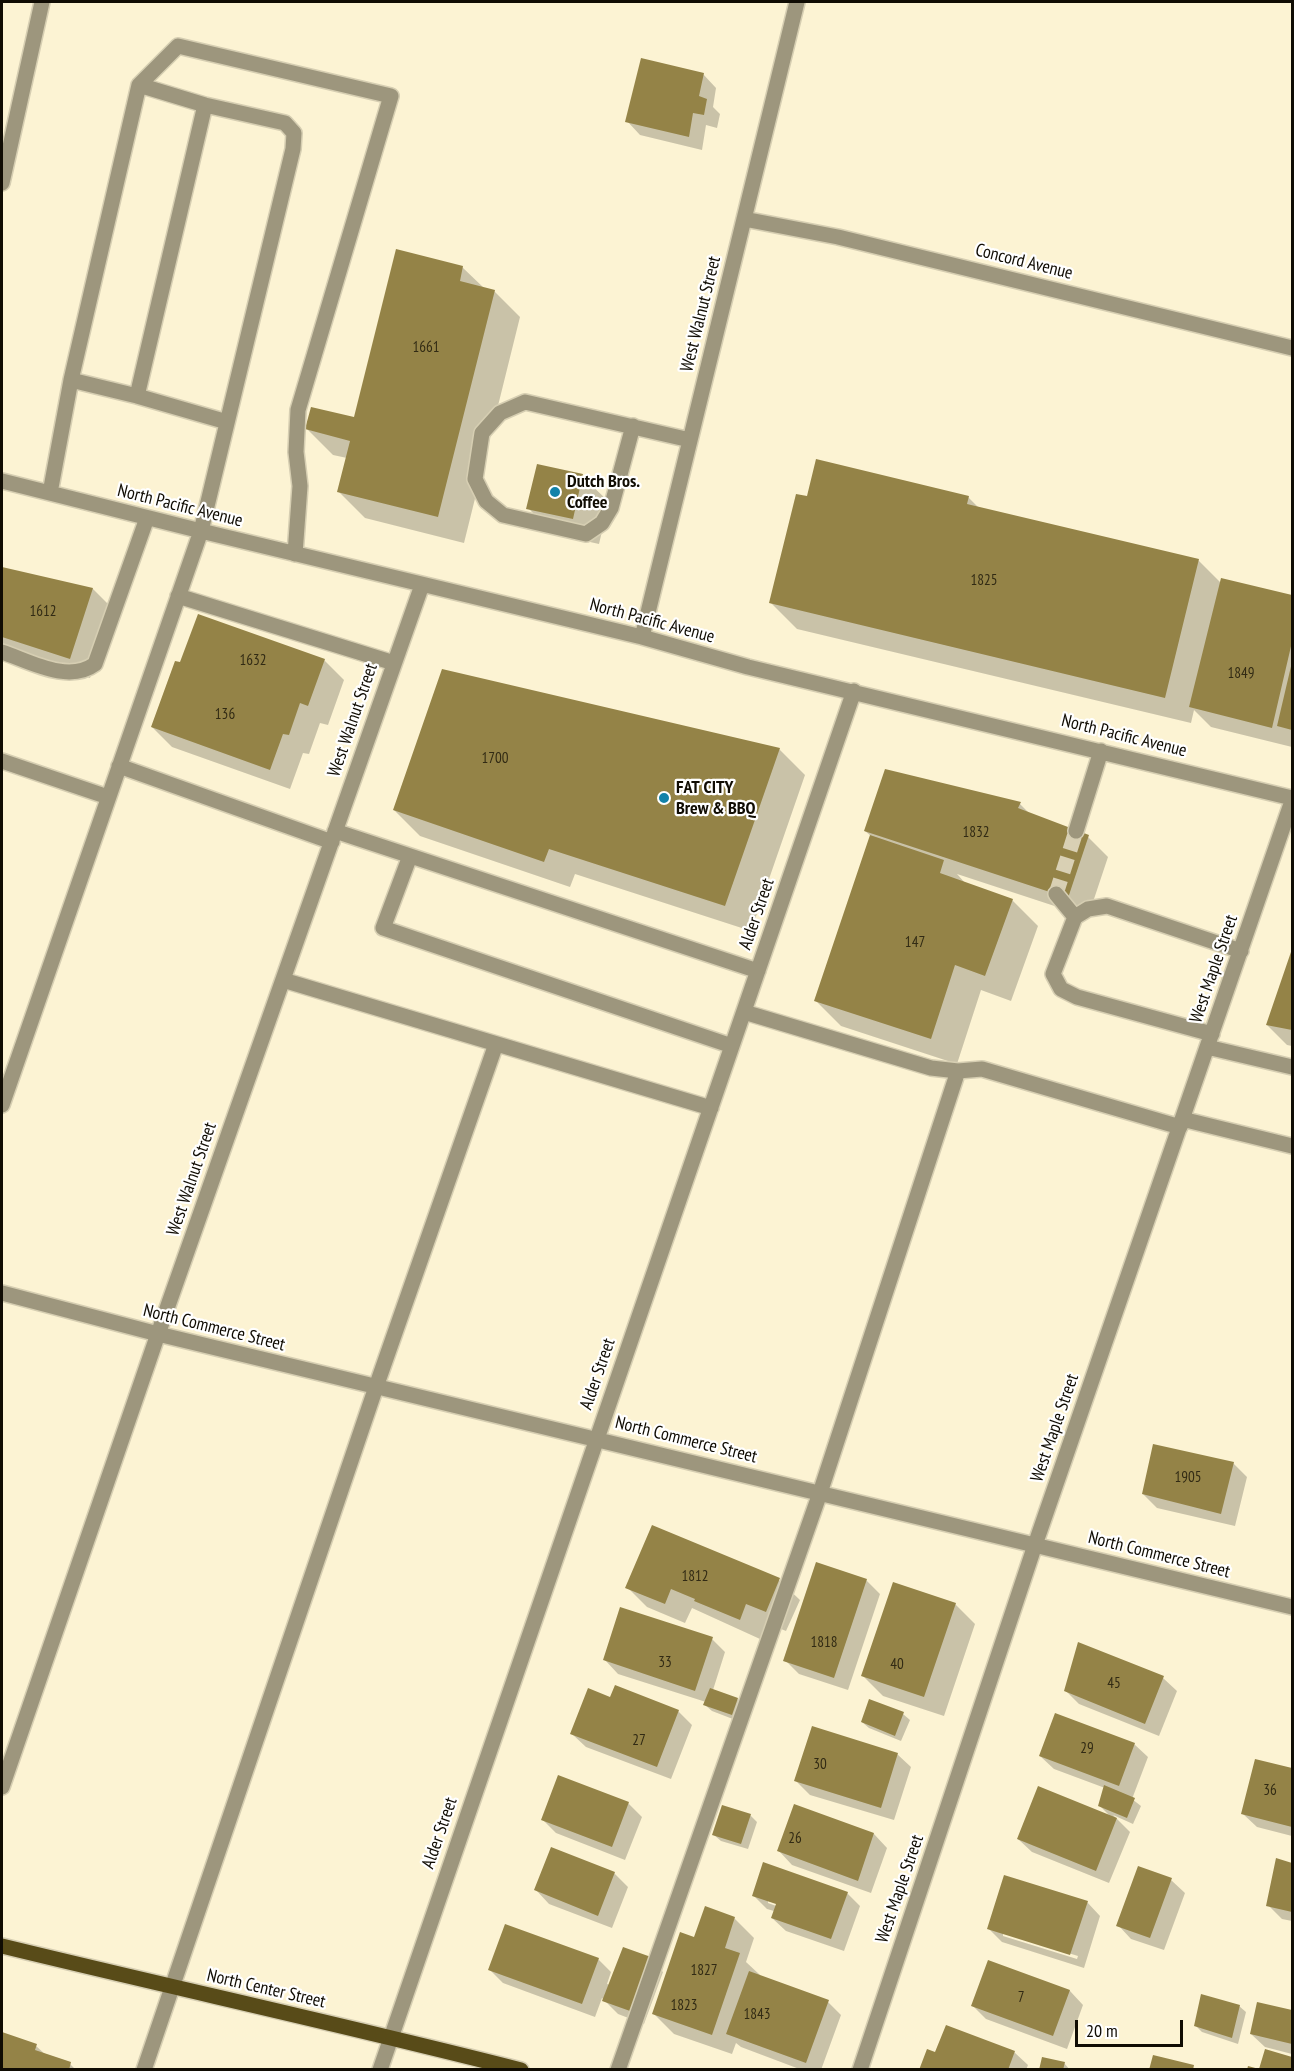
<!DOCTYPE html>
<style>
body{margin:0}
#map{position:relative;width:1294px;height:2071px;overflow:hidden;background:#fcf3d3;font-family:"PT Sans Narrow",sans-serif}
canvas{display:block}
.frame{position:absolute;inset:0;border:3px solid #100c03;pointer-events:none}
.scale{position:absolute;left:1075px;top:2020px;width:108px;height:27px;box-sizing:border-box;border:3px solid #100c03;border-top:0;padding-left:8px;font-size:18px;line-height:21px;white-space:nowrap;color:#100c03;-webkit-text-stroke:4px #fff;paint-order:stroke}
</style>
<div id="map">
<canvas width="1294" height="2071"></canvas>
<div class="frame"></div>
<div class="scale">20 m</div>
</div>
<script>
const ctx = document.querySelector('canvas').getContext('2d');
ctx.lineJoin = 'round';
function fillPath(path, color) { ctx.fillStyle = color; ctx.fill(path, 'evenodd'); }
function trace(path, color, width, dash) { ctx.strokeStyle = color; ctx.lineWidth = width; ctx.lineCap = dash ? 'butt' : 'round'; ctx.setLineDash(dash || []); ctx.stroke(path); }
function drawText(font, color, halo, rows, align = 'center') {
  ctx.font = font + ' "PT Sans Narrow",sans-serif'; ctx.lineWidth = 4.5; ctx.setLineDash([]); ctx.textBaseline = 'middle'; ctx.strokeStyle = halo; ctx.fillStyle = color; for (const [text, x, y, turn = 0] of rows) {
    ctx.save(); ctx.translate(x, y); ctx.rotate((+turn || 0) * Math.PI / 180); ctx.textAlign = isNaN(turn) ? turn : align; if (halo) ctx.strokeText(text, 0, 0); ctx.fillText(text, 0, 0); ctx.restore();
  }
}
fillPath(new Path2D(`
 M703,74L716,88L713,107L720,114L717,128L706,125L702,150L640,135L627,121Z
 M462,267L484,288L494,291L520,317L464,543L365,518L339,492L347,458L333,455L307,429L355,419Z
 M582,476L609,502L599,544L554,534L528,508Z
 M968,497L979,508L1198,560L1221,583L1222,579L1292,596V747L1211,727L1194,710L1191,723L797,629L771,603L808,498Z
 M3,568L93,589L113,609L90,678L2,648Z
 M324,660L344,680L328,725L320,723L309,754L303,753L290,789L172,747L152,727Z
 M779,749L805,775L751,931L575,874L570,887L420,836L394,810Z
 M1020,804L1031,815L1088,837L1108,857L1088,917L957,874L966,884L1012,900L1038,926L1011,1001L981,990L957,1064L841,1026L815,1000L871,836L865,831Z
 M1292,953V1046L1287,1045L1267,1025Z
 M1233,1463L1247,1477L1235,1526L1157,1508L1143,1494Z
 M653,1527L779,1580L800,1600L786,1631L766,1623L760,1639L692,1608L685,1623L647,1607L627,1587Z
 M866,1580L880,1594L848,1690L799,1674L785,1660Z
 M955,1604L975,1624L944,1716L883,1696L863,1676Z
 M712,1639L725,1652L713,1690L737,1699L743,1706L738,1721L712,1711L705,1705L706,1702L618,1674L605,1660Z
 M1079,1644L1163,1678L1177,1691L1159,1736L1079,1704L1066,1691Z
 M611,1699L678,1711L692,1725L671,1779L586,1747L572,1734Z
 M903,1714L910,1720L901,1741L869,1728L862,1722Z
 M1134,1744L1148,1757L1132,1799L1141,1806L1133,1824L1113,1815L1130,1832L1109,1883L1032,1852L1018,1839L1111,1817L1100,1806L1105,1788L1054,1769L1040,1756Z
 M897,1754L911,1767L894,1820L810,1795L796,1781Z
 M1256,1761L1292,1770V1836L1257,1827L1243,1814Z
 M628,1803L642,1817L625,1860L556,1833L543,1820Z
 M750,1815L757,1822L748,1849L721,1841L714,1835Z
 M874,1834L887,1848L871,1893L792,1865L779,1851Z
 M1277,1860L1292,1864V1921L1282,1919L1268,1905Z
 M614,1873L628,1887L612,1928L549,1904L536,1890Z
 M1171,1880L1185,1893L1164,1950L1131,1939L1118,1925Z
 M847,1893L860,1906L844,1951L786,1931L772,1918L774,1911L767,1909L753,1895ZM768,1900L783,1905L782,1908L768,1903Z
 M1087,1902L1100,1916L1084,1968L1002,1942L989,1929ZM1003,1933L1078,1956L1077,1959L1003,1936Z
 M734,1918L754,1938L746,1962L760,1975L759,1976L828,2002L841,2015L821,2070H802L741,2047L736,2043L732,2054L674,2034L654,2014L695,1939Z
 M598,1959L611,1972L607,1984L610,1985L650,1959L663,1972L644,2024L618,2014L602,1998L595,2017L503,1983L490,1970Z
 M989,1962L1070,1991L1083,2005L1067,2049L986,2019L973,2006Z
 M1259,2004L1292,2012V2054L1265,2047L1251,2034Z
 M1239,2006L1246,2012L1238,2044L1202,2032L1195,2025Z
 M2,2033L36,2046L46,2055L70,2064L76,2070H2Z
 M1014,2052L1028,2065L1026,2070H921L936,2054Z
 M1064,2063L1070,2070H1041Z`), '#0003');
fillPath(new Path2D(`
 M641,58L704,73L699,96L707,99L704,115L693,113L689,137L625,122Z
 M396,249L463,266L460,281L495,290L438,517L337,492L350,441L305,429L311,407L354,417Z
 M816,459L969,496L967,504L1199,559L1165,698L769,603L796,494L807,496Z
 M537,464L583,474L573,519L526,509Z
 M2,567L93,588L70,659L2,637Z
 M1221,578L1292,595V642L1272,728L1189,707Z
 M198,614L325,659L308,706L300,703L289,735L283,734L270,770L151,727L175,661L180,662Z
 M1292,662V730L1277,726Z
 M442,669L780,748L725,906L549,849L544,862L393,810Z
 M885,769L1021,802L1018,808L1089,835L1068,898L864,831Z
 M870,835L944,860L940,873L1013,899L985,976L955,965L931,1039L814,1001Z
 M1292,949V1030L1266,1025Z
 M1153,1444L1234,1462L1221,1514L1142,1494Z
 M652,1525L780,1578L766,1612L746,1604L740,1620L694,1601L695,1599L671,1589L665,1604L625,1588Z
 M816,1562L867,1579L834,1678L783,1661Z
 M893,1582L956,1603L924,1697L861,1676Z
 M620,1607L713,1637L695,1691L603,1660Z
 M1078,1642L1164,1676L1145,1724L1064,1691Z
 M615,1685L679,1710L657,1767L570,1734L588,1688L610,1697Z
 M710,1688L738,1698L732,1715L703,1705Z
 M869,1699L904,1712L895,1736L861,1722Z
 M1055,1713L1135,1743L1119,1786L1039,1756Z
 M812,1726L898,1753L881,1808L794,1781Z
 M1255,1759L1292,1768V1827L1241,1814Z
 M558,1775L629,1802L612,1847L541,1820Z
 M1104,1785L1135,1798L1127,1818L1098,1806Z
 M1038,1786L1117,1818L1096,1871L1017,1839Z
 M794,1804L874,1833L858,1881L777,1851Z
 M722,1805L751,1814L741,1844L712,1835Z
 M551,1847L615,1872L598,1916L534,1890Z
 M1276,1858L1292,1863V1912L1266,1906Z
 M763,1862L848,1892L831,1939L771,1918L776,1904L752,1896Z
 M1138,1866L1172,1878L1150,1938L1116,1926Z
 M1004,1875L1088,1901L1070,1955L987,1929Z
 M705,1906L735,1917L725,1948L740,1953L712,2035L652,2014L680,1932L694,1937Z
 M505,1924L599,1958L582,2004L488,1970Z
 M623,1947L651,1957L630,2011L602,2001Z
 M988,1960L1070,1990L1053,2036L971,2006Z
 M749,1971L829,2000L806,2063L726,2034Z
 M1201,1994L1240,2005L1232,2038L1194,2026Z
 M1257,2002L1292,2010V2044L1250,2034Z
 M946,2025L1015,2051L1008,2070H919L927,2049L935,2052Z
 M2,2032L37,2044L35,2050L71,2062L69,2070H2Z
 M1265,2049L1292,2057V2070H1247L1248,2066L1259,2069Z
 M1153,2055L1194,2065L1193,2070H1149Z
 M1042,2057L1065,2062L1063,2070H1039Z`), '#948347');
trace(new Path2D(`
 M1056,894L1076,831`), '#d9d0b4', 15, [15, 8]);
const minor = new Path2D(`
 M139,85L178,46L391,96L298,410L296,452L300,486L295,554
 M205,105L137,396L227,422
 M2,183L42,2
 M744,219L838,237L1292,348
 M71,380L137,396
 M633,426L611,508L602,523L586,534L503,515L486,501L475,479L482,433L500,413L525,402L690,440
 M2,481L201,531L642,637L748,667L1292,798
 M178,596L394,663
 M642,637L797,2
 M2,652C29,661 68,684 95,664L147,518
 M2,761L108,797
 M119,766L332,842
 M335,831L758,971
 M1076,831L1101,751
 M410,856L383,928L732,1046
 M1056,894L1075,917
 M283,980L711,1108
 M744,1012L931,1068L958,1071L982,1069L1180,1127
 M1212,1034L1077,997L1061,989L1053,974L1075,917L1088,909L1107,906L1241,951
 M1207,1047L1292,1067
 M2,1105L201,531L293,149L294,133L285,123L205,105L139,85L71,380L50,493
 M1182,1119L1292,1146
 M2,1293L158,1334L1292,1607
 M2,1787L158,1334L422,585
 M144,2070L376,1387L496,1044
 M380,2070L854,691
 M618,2070L820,1493L958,1071
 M860,2070L1035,1545L1292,801`);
const major = new Path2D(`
 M2,1946C174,1988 349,2026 521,2070`);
trace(minor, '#d6ceb2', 18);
trace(major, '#d6ceb2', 18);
trace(minor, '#9d967d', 15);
trace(major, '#584b18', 15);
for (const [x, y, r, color] of [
 [555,492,6,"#1282a9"],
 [664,798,6,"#1282a9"]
]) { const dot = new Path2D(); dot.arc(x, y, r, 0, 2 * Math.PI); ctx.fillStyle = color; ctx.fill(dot); trace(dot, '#fff', 2); }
drawText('15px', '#312a14', null, [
 ["1661",426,348],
 ["1825",984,581],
 ["1612",43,612],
 ["1632",253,661],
 ["1849",1241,674],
 ["136",225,715],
 ["1700",495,759],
 ["1832",976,833],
 ["147",915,943],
 ["1905",1188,1478],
 ["1812",695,1577],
 ["1818",824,1643],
 ["33",665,1663],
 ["40",897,1665],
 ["45",1114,1684],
 ["27",639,1741],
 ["29",1087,1749],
 ["30",820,1765],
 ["36",1270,1791],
 ["26",795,1839],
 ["1827",704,1971],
 ["7",1021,1998],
 ["1823",684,2006],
 ["1843",757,2015]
]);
drawText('18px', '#100c03', '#fff', [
 ["Concord Avenue",1024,262,14],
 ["West Walnut Street",701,314,-76],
 ["North Pacific Avenue",180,506,14],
 ["North Pacific Avenue",652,621,15],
 ["West Walnut Street",353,720,-71],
 ["North Pacific Avenue",1124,736,14],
 ["Alder Street",757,914,-71],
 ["West Maple Street",1214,969,-71],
 ["West Walnut Street",192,1179,-71],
 ["North Commerce Street",214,1328,14],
 ["Alder Street",598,1374,-71],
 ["West Maple Street",1055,1428,-71],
 ["North Commerce Street",686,1440,14],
 ["North Commerce Street",1159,1555,14],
 ["Alder Street",440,1833,-71],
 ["West Maple Street",900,1889,-71],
 ["North Center Street",266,1989,13]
]);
drawText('bold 18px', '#100c03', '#fff', [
 ["Dutch Bros.",567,482],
 ["Coffee",567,503],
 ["FAT CITY",676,788],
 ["Brew & BBQ",676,809]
], 'left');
</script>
